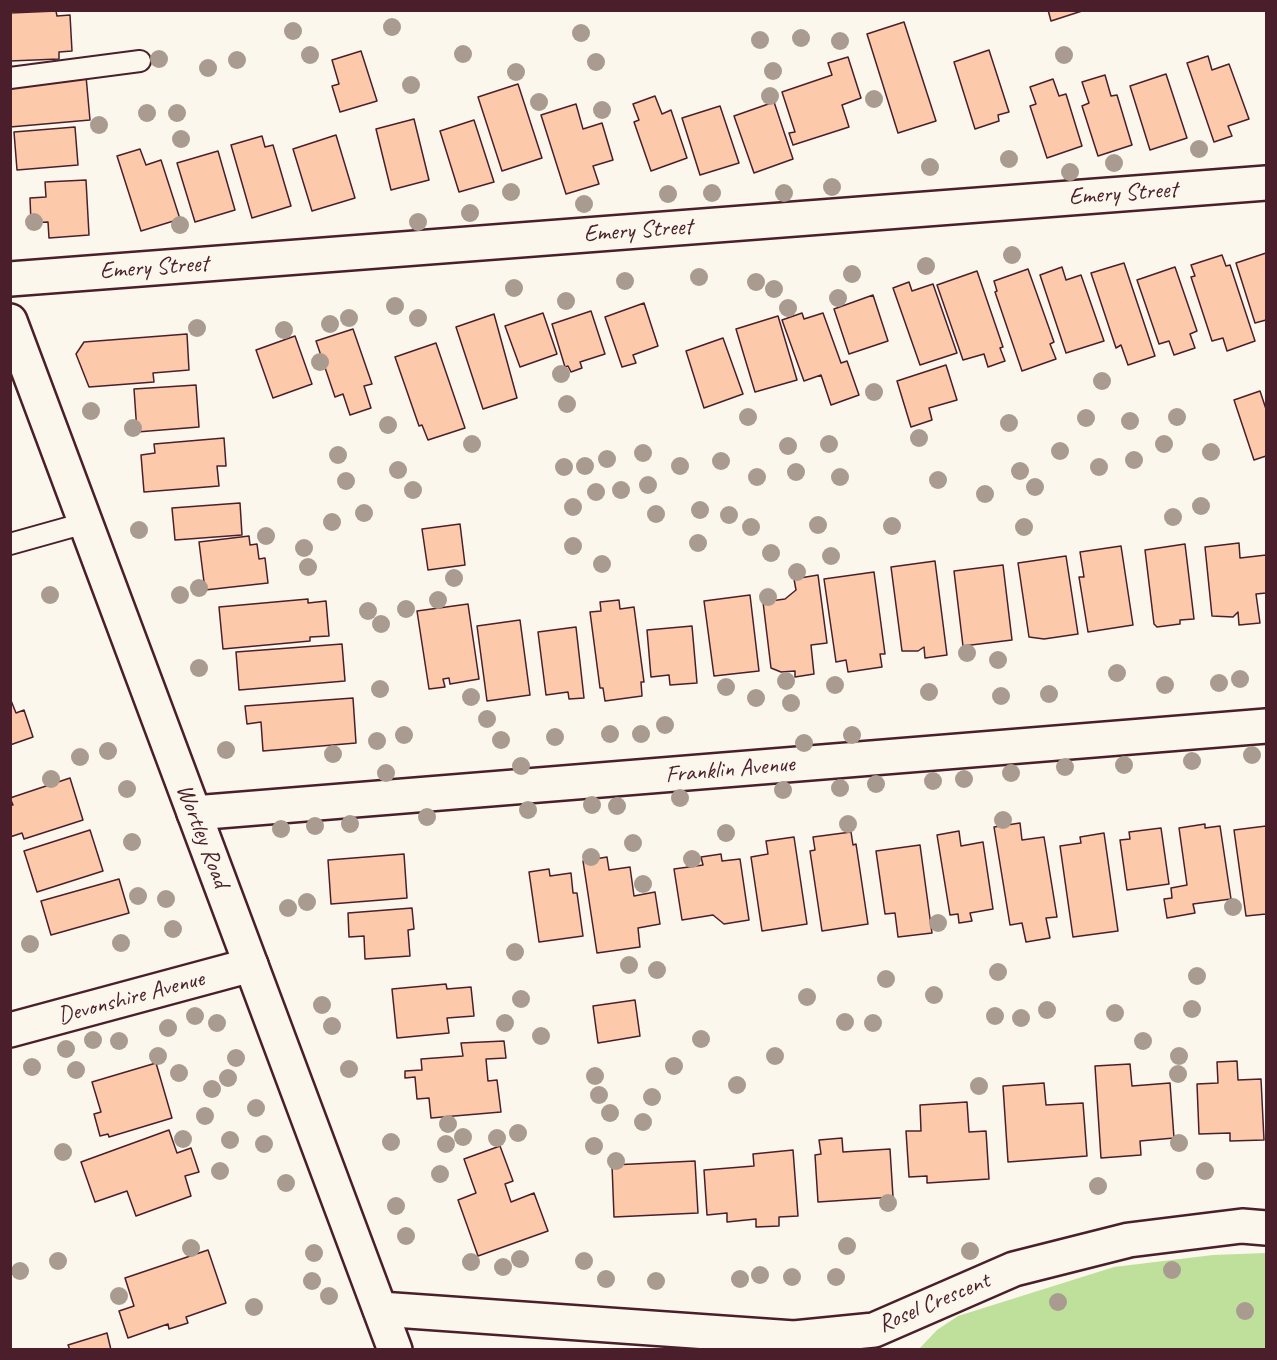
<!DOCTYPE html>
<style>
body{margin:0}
#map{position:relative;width:1277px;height:1360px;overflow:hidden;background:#fbf7ec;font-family:Caveat,sans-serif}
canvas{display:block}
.frame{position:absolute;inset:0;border:12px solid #4a1f2b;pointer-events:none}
</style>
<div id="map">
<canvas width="1277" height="1360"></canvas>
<div class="frame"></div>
</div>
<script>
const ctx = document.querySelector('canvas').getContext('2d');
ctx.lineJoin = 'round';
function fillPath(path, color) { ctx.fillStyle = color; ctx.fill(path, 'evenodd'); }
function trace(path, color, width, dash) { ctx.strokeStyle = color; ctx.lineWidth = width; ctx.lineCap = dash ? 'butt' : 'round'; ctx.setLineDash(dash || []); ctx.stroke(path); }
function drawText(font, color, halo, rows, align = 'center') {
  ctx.font = font + ' Caveat,sans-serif'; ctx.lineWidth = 5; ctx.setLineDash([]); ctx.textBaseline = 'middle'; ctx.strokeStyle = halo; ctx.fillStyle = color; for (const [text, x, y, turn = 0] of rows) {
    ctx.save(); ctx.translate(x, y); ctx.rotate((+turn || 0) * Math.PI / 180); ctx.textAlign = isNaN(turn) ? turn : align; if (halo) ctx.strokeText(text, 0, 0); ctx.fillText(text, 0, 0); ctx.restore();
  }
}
fillPath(new Path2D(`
 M1266,1253V1349H919L937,1330L958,1316L1114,1267L1213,1255Z`), '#bee09a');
const building = new Path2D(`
 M1048,10H1082V11L1051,21Z
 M56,11L57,16L70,15L72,51L59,52V59L10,61V13Z
 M904,22L936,121L898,133L867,34Z
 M989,50L1009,112L998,115L999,121L975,129L954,62Z
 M361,51L377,101L340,112L332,86L339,84L332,60Z
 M1208,56L1212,70L1229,64L1249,119L1228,126L1232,136L1214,142L1187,63Z
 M848,57L861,98L842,105L849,127L793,145L789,133L795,132L782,92L832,75L828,63Z
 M1166,74L1187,138L1150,150L1130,86Z
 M1105,75L1111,96L1117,95L1132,145L1098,156L1082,106L1089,103L1082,82Z
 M86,76L90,120L10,127V82Z
 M1053,79L1059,96L1066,94L1082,146L1047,158L1030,106L1036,104L1030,87Z
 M518,84L542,158L502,171L478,97Z
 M655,96L662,114L671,110L687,158L651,171L634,122L639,120L633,104Z
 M774,102L793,159L754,173L734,116Z
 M576,104L583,129L602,123L613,160L593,166L599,184L566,194L541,115Z
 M720,106L739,163L700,175L682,118Z
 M414,119L429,180L391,190L376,129Z
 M474,120L494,182L459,192L440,131Z
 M75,127L78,165L17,170L14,132Z
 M336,135L355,198L312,211L293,149Z
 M262,136L265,147L273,145L291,206L252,218L231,145Z
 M140,149L146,165L161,160L180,219L141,231L117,156Z
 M218,151L235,210L195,222L177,163Z
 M86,180L89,235L49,238L48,222L31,223L30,198L46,197L45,182Z
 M1266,253V320L1255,323L1236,263Z
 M1222,255L1226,266L1230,265L1255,341L1227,351L1223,338L1212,341L1191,277L1195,276L1191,265Z
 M1124,263L1155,356L1128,365L1121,345L1116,348L1091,273Z
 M1062,267L1066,280L1081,275L1104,341L1066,353L1040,275Z
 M1175,267L1197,331L1190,334L1195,348L1174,355L1169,341L1159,344L1137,280Z
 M1028,269L1054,342L1050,344L1056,359L1022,371L995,292L997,291L994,281Z
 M977,271L1003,347L1000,348L1005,361L988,367L984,354L963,360L937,285Z
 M909,282L912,291L933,284L957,353L920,365L893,288Z
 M873,295L888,341L849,354L834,309Z
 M644,303L658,346L633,355L636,363L622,367L605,317Z
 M591,311L605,354L580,362L582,368L571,372L568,366L565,367L552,324Z
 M543,313L557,354L520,367L505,326Z
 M802,313L804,319L823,313L841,363L847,361L859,395L831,405L821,375L804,381L782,320Z
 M494,314L517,398L483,409L456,327Z
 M778,316L797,380L755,392L736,329Z
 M353,329L372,384L364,386L371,408L350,415L343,394L335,397L316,341Z
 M187,334L189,370L153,373L154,382L89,387L76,354L84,342Z
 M295,336L312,384L273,398L256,350Z
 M723,338L743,394L704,408L686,351Z
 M436,343L465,428L428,440L422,425L419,426L395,357Z
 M946,365L957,400L929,408L932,420L911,427L897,381Z
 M196,385L199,427L137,432L134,389Z
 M1260,391L1266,409V456L1254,460L1234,400Z
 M224,438L226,466H217L219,486L144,492L141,455L155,453L154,444Z
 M240,503L242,535L175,540L172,508Z
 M460,524L465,565L428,570L422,529Z
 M249,536L250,545L257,544L259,559L265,558L268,583L205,590L199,542Z
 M1239,543L1240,558L1266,555V593L1256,594L1260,623L1239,625L1238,612L1233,617L1212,616L1205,547Z
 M1185,544L1194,619L1180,620V624L1157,627L1154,624L1145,550Z
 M1121,546L1133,625L1088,632L1079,577H1084L1080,552Z
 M1066,556L1078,634L1044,639L1029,637L1018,563Z
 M935,561L947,655L925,658L924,647L918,651H902L891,567Z
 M1003,565L1012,640L963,646L954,571Z
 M874,572L885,654H880L882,667L848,672L846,660L836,662L824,579Z
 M818,575L827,643L811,645L814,674L795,677V671L781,672L771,668L763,602L785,599L796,590L794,579Z
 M750,595L759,671L714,676L704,601Z
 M308,599V603L326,601L329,636L310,637V641L223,649L219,607Z
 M619,600L620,609L634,607L644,682H641L642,696L605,701L603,688H600L590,612L601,611L600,602Z
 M468,604L479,679L450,684L449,678L443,679L445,687L429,689L417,611Z
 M520,620L530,695L487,701L477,626Z
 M692,626L697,683L670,685L669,675L651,677L647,630Z
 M576,627L584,698L569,699L568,692L546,695L538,632Z
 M342,644L345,681L239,690L236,652Z
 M10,698L16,713L24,710L33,737L10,745Z
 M353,698L356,743L263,751L261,722L247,724L245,706Z
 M70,778L83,820L24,839L22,833L10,837V805H13L10,798Z
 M1020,823L1022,840L1044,837L1057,917L1046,918L1050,938L1026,942L1022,923L1010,925L994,827Z
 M1205,824V828L1220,826L1231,899L1193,904L1195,913L1167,918L1164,899L1172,898L1171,888L1187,885L1179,828Z
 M1266,826V914L1246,916L1234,830Z
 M1161,828L1169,884L1127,890L1120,840L1130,839L1129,832Z
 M90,830L103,871L37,892L24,851Z
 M959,831L961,846L983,842L993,909L970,913L972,921L959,923L958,914L950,915L937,835Z
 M851,832L853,845L856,844L868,924L822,931L810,851L815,850L813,837Z
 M1104,833L1118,931L1073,937L1060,846L1081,843L1080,837Z
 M794,837L807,924L762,931L751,857L768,854L766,841Z
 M920,845L932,933L898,937L895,913L885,914L876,851Z
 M404,854L407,898L331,904L328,860Z
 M721,854L722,861L740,859L749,920L724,924L713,915L682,920L674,869L703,865L701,857Z
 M607,857L609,870L630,867L634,896L655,892L660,924L638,928L640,947L597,953L583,861Z
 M549,869L550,876L571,873L573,893H577L583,936L539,942L529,872Z
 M119,879L129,913L51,935L41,901Z
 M412,908L414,929L408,930L410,956L365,959L364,936L349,937L348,913Z
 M446,984L447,989L471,987L474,1016L447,1018L449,1033L397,1038L392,989Z
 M635,1000L640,1036L598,1043L593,1006Z
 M504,1041L506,1058L486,1059L488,1081L497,1080L501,1112L431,1118L429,1098L417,1099L415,1077L405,1078V1071L422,1070L421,1059L463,1056L461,1043Z
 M1237,1061L1238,1080L1261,1079L1264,1140L1230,1141V1133L1199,1134L1197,1084L1218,1083L1217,1062Z
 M156,1063L172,1118L109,1137L108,1134L100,1136L94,1114L101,1112L92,1082Z
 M1130,1064L1132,1086L1170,1083L1174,1138L1140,1141L1141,1155L1101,1158L1095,1066Z
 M1044,1083L1046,1105L1083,1103L1087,1156L1008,1162L1003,1086Z
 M967,1102L969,1132L986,1131L989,1179L927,1183V1176L909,1177L906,1131H921L920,1105Z
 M169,1130L177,1153L191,1148L199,1172L185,1176L191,1196L136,1216L127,1191L95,1202L81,1162Z
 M842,1138L843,1152L890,1149L893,1197L818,1202L815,1155L821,1154L819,1140Z
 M500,1146L513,1181L505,1184L511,1202L534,1193L548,1231L478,1256L458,1200L476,1193L464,1159Z
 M793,1150L798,1216L779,1217V1226L756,1227V1219L727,1222V1213L707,1215L704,1170L754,1166L753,1154Z
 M695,1161L698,1213L614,1217L612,1165Z
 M208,1250L226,1303L186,1317L188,1323L169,1329L168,1324L128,1338L119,1311L134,1306L125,1278Z
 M107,1333L111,1350H70L68,1345Z`);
fillPath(building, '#fcc9ab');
trace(building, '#4a1f2b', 1.5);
const service = new Path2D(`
 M10,78L140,61
 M10,544L85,523`);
const minor = new Path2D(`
 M194,813L1266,726
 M10,1030L251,965
 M380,1309L794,1338L874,1330L1014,1269L1129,1240L1242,1226L1266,1228`);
const tertiary = new Path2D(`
 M10,279L1266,183
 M10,321L395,1350`);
trace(service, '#4a1f2b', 24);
trace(minor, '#4a1f2b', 38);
trace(tertiary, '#4a1f2b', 38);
trace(service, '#fbf7ec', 20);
trace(minor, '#fbf7ec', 33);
trace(tertiary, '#fbf7ec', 33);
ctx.fillStyle = '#aa9b91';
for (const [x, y] of [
 [392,27],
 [293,31],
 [581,33],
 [801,38],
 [760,40],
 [840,41],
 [463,54],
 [310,55],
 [1064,55],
 [159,59],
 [237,60],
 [596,62],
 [208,68],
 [773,71],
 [516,72],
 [411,85],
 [770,96],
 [874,99],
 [539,102],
 [602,110],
 [147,113],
 [177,113],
 [99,125],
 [181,139],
 [1199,149],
 [1009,159],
 [1114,163],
 [930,167],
 [1070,172],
 [832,187],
 [511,192],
 [712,193],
 [784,193],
 [668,194],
 [584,204],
 [470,213],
 [34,222],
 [418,222],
 [180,225],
 [1012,255],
 [926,266],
 [852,274],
 [699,277],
 [625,281],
 [756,282],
 [514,288],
 [774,289],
 [838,298],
 [566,301],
 [395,306],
 [788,308],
 [349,318],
 [418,318],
 [330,324],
 [197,328],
 [284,330],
 [320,362],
 [561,374],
 [1102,381],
 [874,392],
 [567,404],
 [91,411],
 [748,417],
 [1177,417],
 [1086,418],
 [1130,421],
 [1009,423],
 [388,425],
 [133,428],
 [919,438],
 [472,444],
 [829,444],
 [1164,444],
 [788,446],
 [1060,451],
 [1211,452],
 [643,453],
 [338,455],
 [607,459],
 [1134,460],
 [721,461],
 [585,466],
 [680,466],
 [564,467],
 [1099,467],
 [398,470],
 [1020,471],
 [796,472],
 [757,477],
 [840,477],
 [938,480],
 [346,481],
 [648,485],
 [1035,487],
 [413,490],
 [621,490],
 [596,492],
 [985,494],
 [1201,506],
 [573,507],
 [700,510],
 [364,513],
 [656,514],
 [729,515],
 [1173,517],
 [332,522],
 [818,525],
 [892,526],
 [751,527],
 [1024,527],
 [139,530],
 [266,536],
 [698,543],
 [573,546],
 [304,548],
 [771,553],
 [831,556],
 [602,564],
 [308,567],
 [797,572],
 [454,578],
 [199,588],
 [50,595],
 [180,595],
 [768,597],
 [438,600],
 [406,609],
 [368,611],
 [381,624],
 [967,653],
 [998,660],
 [199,668],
 [1117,673],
 [1240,679],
 [786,681],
 [1219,683],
 [835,685],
 [1165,685],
 [726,687],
 [380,689],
 [929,692],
 [1049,694],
 [1001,696],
 [471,697],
 [756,698],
 [791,703],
 [487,719],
 [665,725],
 [610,734],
 [641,734],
 [404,735],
 [852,735],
 [555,737],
 [501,740],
 [377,741],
 [804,743],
 [226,750],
 [108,751],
 [333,754],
 [1252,755],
 [80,757],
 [1192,761],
 [1124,765],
 [521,766],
 [1065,767],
 [386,773],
 [1011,773],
 [51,779],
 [964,779],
 [933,781],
 [876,784],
 [840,788],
 [127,789],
 [783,790],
 [680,798],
 [592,805],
 [617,806],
 [528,810],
 [427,817],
 [1003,820],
 [350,824],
 [848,824],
 [315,826],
 [281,829],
 [726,833],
 [132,842],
 [633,843],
 [591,857],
 [692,859],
 [643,884],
 [138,896],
 [166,899],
 [307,902],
 [1233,907],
 [288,908],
 [938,923],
 [173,929],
 [121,943],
 [30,944],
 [515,952],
 [629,965],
 [657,970],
 [998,972],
 [1197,976],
 [886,979],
 [934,995],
 [807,997],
 [521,999],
 [322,1005],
 [1192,1009],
 [1047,1010],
 [1115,1013],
 [195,1016],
 [995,1016],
 [1021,1018],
 [845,1022],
 [217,1023],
 [505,1023],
 [873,1023],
 [332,1026],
 [168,1028],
 [541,1036],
 [701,1039],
 [93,1040],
 [119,1041],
 [1143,1041],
 [66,1049],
 [158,1056],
 [775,1056],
 [1179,1056],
 [236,1058],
 [674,1066],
 [32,1067],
 [349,1069],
 [76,1070],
 [179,1073],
 [1178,1074],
 [595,1076],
 [228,1078],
 [737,1085],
 [979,1086],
 [212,1089],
 [599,1095],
 [652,1097],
 [256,1108],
 [610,1113],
 [205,1116],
 [643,1122],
 [448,1124],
 [518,1133],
 [463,1137],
 [497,1138],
 [183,1139],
 [230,1140],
 [391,1142],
 [1179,1143],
 [264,1144],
 [446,1144],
 [594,1146],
 [63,1152],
 [616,1161],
 [220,1171],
 [1205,1171],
 [440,1174],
 [286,1183],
 [1098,1186],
 [888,1203],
 [396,1206],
 [406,1236],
 [847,1246],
 [191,1248],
 [970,1251],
 [314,1253],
 [520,1259],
 [58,1261],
 [584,1261],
 [471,1262],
 [503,1267],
 [1172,1270],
 [20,1271],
 [760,1275],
 [792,1277],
 [836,1277],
 [606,1279],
 [740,1279],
 [312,1281],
 [656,1281],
 [119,1296],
 [329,1296],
 [1058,1302],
 [254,1307],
 [1245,1311]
]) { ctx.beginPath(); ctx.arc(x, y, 9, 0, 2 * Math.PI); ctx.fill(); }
drawText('24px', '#4a1f2b', '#fbf7ec', [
 ["Emery Street",1123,194,-4],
 ["Emery Street",638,231,-4],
 ["Emery Street",154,268,-4],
 ["Franklin Avenue",730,770,-5],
 ["Wortley Road",202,836,69],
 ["Devonshire Avenue",131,998,-15],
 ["Rosel Crescent",934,1303,-23]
]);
</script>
